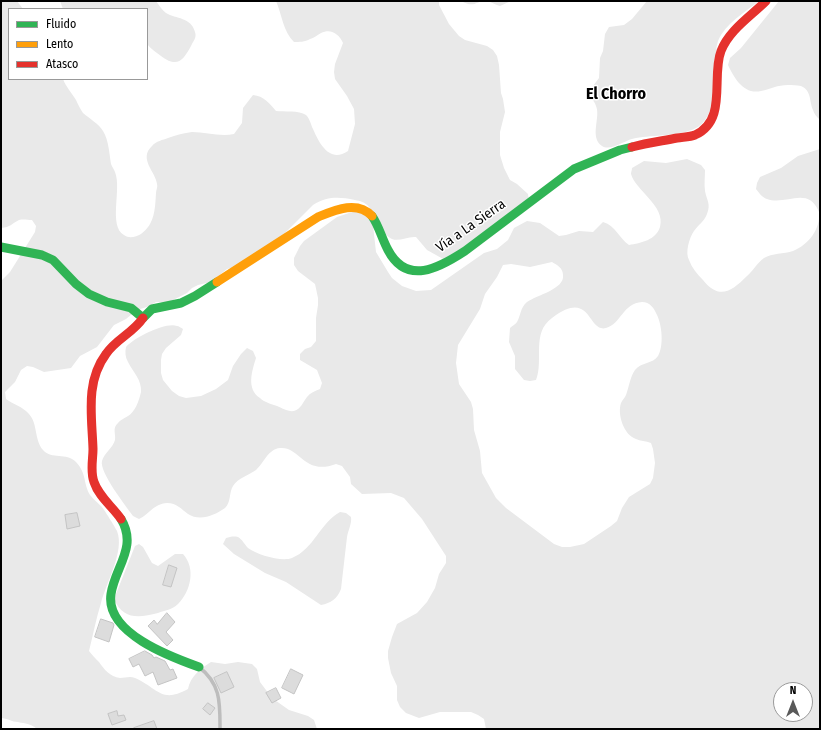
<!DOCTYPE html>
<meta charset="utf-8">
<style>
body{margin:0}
#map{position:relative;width:821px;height:730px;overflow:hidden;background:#fff;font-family:"Fira Sans Condensed",sans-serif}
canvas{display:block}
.frame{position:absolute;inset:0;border:2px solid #000;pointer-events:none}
.legend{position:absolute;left:8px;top:8px;width:140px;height:72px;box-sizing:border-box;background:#fff;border:1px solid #999;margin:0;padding:5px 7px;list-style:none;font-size:12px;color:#000}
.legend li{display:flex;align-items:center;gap:8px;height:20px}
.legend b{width:20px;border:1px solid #999}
.north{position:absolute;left:773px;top:682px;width:40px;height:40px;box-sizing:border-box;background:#fff;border:1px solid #999;border-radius:50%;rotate:0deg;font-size:11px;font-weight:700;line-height:16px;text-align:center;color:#000}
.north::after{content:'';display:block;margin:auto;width:14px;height:18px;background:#595959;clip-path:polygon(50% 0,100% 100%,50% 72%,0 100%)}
</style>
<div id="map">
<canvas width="821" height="730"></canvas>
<div class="frame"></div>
<ul class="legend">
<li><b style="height:5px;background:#30b455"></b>Fluido</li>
<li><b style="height:5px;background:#ff9f0a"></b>Lento</li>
<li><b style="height:5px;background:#e5322d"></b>Atasco</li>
</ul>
<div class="north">N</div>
</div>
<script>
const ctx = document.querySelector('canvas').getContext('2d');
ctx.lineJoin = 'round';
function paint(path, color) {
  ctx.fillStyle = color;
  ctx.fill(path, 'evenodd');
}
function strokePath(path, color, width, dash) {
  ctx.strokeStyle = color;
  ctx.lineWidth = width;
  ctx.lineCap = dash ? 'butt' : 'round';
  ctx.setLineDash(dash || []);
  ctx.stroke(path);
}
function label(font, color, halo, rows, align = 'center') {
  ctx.font = font + ' "Fira Sans Condensed",sans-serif';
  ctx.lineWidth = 3;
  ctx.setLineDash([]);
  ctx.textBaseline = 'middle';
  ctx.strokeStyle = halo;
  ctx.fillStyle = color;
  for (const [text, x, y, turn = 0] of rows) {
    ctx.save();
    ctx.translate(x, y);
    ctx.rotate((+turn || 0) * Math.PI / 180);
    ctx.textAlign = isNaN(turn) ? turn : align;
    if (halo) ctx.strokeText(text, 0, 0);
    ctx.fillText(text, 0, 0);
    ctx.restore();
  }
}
const green = new Path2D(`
 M1 1H17L23 9H9V79H63C66 87 72 93 76 100 78 104 80 109 83 113 90 119 99 124 103 131 109 141 109 153 111 164 112 167 114 169 115 172 122 189 108 226 124 235 129 239 136 237 141 234 155 224 155 209 156 193 156 190 158 187 157 184 156 172 138 159 152 146 156 141 163 140 168 138 176 135 184 133 192 132 206 132 220 137 234 134L242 123 243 108 253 95C264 96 269 103 276 111 284 112 299 110 306 115 310 119 311 125 313 129 320 145 330 163 348 151L355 124 354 109 347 96 335 79 334 72 335 64 343 43C339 34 331 28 321 33 317 35 314 38 310 39 305 42 299 42 294 42 283 31 282 15 276 1H439V5L449 24 459 36 465 40 487 46 493 50 497 56 499 65 501 93 503 99 505 112 500 132V155L504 168 510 180 517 184 528 194 529 201 445 260 427 250 416 237C408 236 399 242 392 239 382 235 376 216 369 207 365 202 360 201 355 200 339 197 328 196 313 205L281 237 241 266 227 269 211 282 198 285 192 288 187 293 169 302H156L150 306 137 310 126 319 114 325 97 347 80 356 71 368 44 372 33 367 27 366 21 370 15 382 5 392 6 399C14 405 22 406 29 414 38 424 34 439 43 450 52 460 66 452 76 462 87 474 83 483 90 495 93 499 97 502 101 506 104 509 115 527 117 531 125 551 106 583 101 603 96 619 93 635 89 651 92 655 95 658 99 662 104 669 110 677 120 678 125 678 130 676 135 678 158 688 161 704 188 689 190 677 201 668 211 662L225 664 238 662 252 664 257 669 260 682 272 698 289 710 308 716 314 720 317 729H37C30 723 26 724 18 722 12 722 7 718 1 718V281L10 272 35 232 36 226 32 220C28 220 23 219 19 220 11 224 11 227 1 228Z
 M60 1H156C159 5 162 10 166 13 176 19 191 17 195 32 197 38 193 41 191 46 183 61 177 68 161 56 156 52 151 49 147 44V9H63Z
 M461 1H511L500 6C496 5 491 2 487 1 476 0 475 9 461 1Z
 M647 1H759C744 13 726 23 718 41 713 55 719 72 717 86 715 99 709 122 696 128 681 136 653 135 636 138 626 139 611 152 602 146 589 137 601 117 596 106 595 102 592 99 589 96L590 90 599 78 600 58 603 51 605 34 609 27 624 25 632 19Z
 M779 1H820V120C817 117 814 114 813 110 809 101 812 91 801 86 797 85 792 85 788 85 777 85 771 89 761 91 744 95 734 78 728 65L730 58 741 48Z
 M820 149V729H486L484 719 478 715 471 712H440L419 718 406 713 400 707 397 700V686L391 673 388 658V651L392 637 397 624 417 613 427 602 435 588 439 574 446 563V556L422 519 404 498 391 493 362 494 351 484 350 477 342 466 336 464C304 476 300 446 280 448 268 449 264 463 256 470 249 475 238 478 233 486 229 492 231 503 225 508 215 515 200 522 188 514 181 509 177 503 167 503 153 504 150 514 139 519L133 516C126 506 99 472 102 461 104 453 113 448 115 440 116 434 112 428 118 423 120 420 125 418 128 416 135 412 139 401 141 392 142 380 133 372 128 362 125 357 125 352 126 347 134 338 165 322 177 326 179 326 181 328 183 329L181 335 166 348 162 354 161 360V373L163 380 172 391 179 396 186 398 201 396 216 389 228 380 233 366 241 354 247 348 253 351 256 358C252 371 246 389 260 398 264 402 271 404 277 406 282 408 288 412 294 411 301 409 303 402 307 397 310 393 315 391 320 389L322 383 317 370 300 360V354L305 349 311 347 316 341V318L318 305V298L315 284 298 271 294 265V258L300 246 304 241 337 217 352 212H359L366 214 373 225 376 252 388 272 392 278 402 286 416 291 431 290 484 253 497 249 508 240 514 228 527 221 540 223 559 236 566 235 579 231 593 232 603 222C616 226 619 238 629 245 641 243 656 240 660 227 666 206 635 190 631 174 631 172 632 170 632 168L644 161 666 163 687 159 701 165 705 170C705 177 704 184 705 191 707 201 711 204 707 214 704 222 698 225 694 231 689 238 685 253 689 260 692 268 697 274 703 280 719 300 731 292 747 276 753 271 757 263 764 258 772 253 784 254 793 251 808 245 821 229 819 212 808 185 786 206 767 199 763 198 759 193 756 189L757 183 760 177 781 168 798 156ZM552 262C557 265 563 268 563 275 565 289 537 295 527 302 520 308 521 315 517 322 516 324 512 326 510 328L509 342 515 356V369L524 380 530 381 536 380C544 360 531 333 552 318 592 288 587 333 606 328 621 324 623 303 642 302 650 302 654 308 657 315 662 325 664 346 658 356 653 364 641 362 635 370 630 377 629 387 626 395 625 398 622 400 621 403 617 415 624 435 636 439 640 441 646 441 651 443L653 449 655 463 653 478 650 484 629 497 622 508 617 521 611 526 584 544 570 547H562L554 544 506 508 496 498 482 473 480 451 474 430 473 409 471 402 459 384 456 363 458 345 480 309 485 294 497 277 503 265 511 264 530 267ZM781 690H805V714H781Z
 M340 512 346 513 351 517C352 524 348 530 347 537L341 589C337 599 331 603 321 605L286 582 265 573 234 554 223 544 226 538C230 537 233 536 238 537 242 539 245 545 248 548 257 555 282 562 292 558 314 549 320 523 340 512Z
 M139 544 143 547 152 563 158 566 175 554H183C196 568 191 591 178 604 172 610 165 610 158 613 139 618 123 620 114 599L135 546Z`);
const building = new Path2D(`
 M77 513 80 526 67 529 65 515Z
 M169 565 177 568 171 587 163 585Z
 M167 613 175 622 166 632 173 640 167 646 148 626 154 620 157 624Z
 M101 619 113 623 114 625 109 642 95 637Z
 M145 651 152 655 154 658 156 657 165 661 170 670 173 669 177 678 158 685 153 672 145 676 139 664 133 667 129 659Z
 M291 669 303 675 294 694 282 688Z
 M227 672 234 687 221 693 214 678Z
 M276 688 281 698 272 703 266 693Z
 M208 703 215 708 210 715 203 709Z
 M117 711 118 716 124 715 126 720 112 725 108 714Z
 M154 721 157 729H135L134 728Z`);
const lane = new Path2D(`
 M199 667C221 684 220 703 220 729`);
const fast = new Path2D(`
 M372 216C379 226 382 239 388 250 407 286 439 268 465 251L574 169 620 150 632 147
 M1 247 42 255 53 260 76 284 89 294 107 302 131 308 143 318 152 309 181 303 195 296 217 282
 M121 519C138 547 115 567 111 594 105 633 171 657 199 667`);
const slow = new Path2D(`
 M217 282 318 217C335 210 357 200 372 216`);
const jam = new Path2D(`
 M632 147C647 143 662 141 677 138 683 137 690 137 695 135 728 120 711 77 721 51 729 30 751 16 766 1
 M121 519C112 506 99 497 94 482 90 471 93 460 93 449 92 417 85 382 106 354 116 339 133 333 143 318`);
const streetNames = [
 ["Vía a La Sierra",471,226,-35]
];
const quarterNames = [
 ["El Chorro",616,95]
];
paint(green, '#e9e9e9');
paint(building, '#dcdcdc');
strokePath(building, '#c4c4c4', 1);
strokePath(lane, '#bdbdbd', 3.5);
strokePath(fast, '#30b455', 9);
strokePath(slow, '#ff9f0a', 9);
strokePath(jam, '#e5322d', 9);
label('14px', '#000', '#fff', streetNames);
label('bold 16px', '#000', '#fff', quarterNames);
</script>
